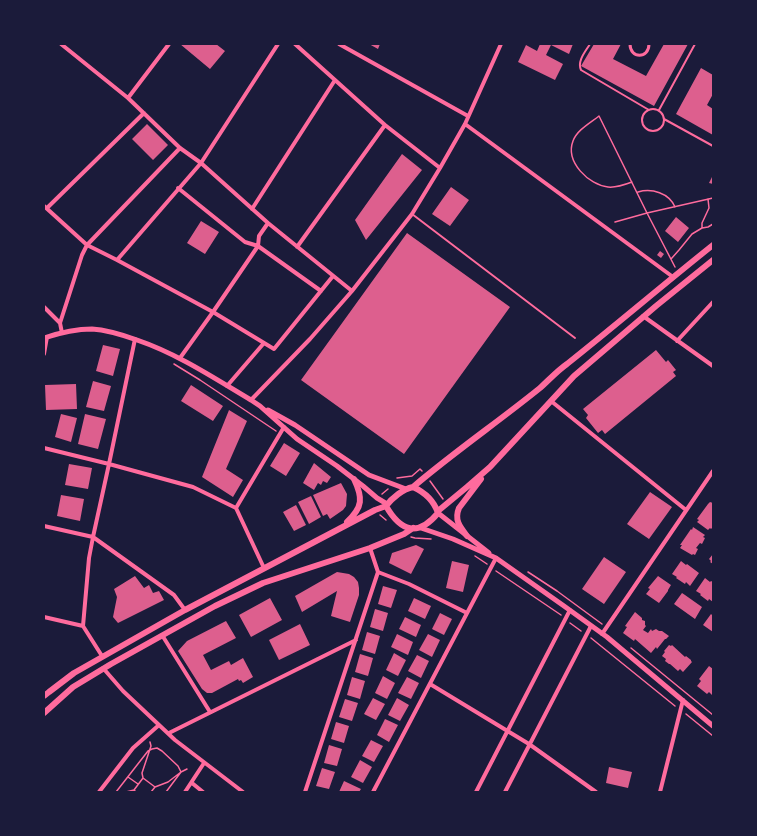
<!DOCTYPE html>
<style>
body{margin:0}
#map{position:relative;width:757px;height:836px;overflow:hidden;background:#1b1b3a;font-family:"Work Sans",sans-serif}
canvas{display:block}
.frame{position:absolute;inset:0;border:45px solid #1b1b3a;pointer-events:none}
</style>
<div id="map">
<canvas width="757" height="836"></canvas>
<div class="frame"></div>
</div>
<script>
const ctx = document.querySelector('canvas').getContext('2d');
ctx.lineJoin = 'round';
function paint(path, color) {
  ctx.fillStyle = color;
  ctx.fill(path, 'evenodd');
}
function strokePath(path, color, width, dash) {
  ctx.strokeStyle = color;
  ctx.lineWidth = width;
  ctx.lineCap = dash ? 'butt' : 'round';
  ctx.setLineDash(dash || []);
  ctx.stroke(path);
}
const building = new Path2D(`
 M180 44H216L225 51 210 69Z
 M369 44H380L378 49Z
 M540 44H573L569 54 551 45 546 55 563 64 555 80 518 62 526 45 537 51Z
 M594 44H621L613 59 646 76 664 44H688L654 106 581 66Z
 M701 68 713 75V94L707 105 713 109V135L676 114Z
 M147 124 168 145 153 160 132 139Z
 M402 154 422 170 366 240 355 220Z
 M713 175V184L709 183Z
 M451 187 469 200 450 226 432 214Z
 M676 217 689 228 678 242 665 231Z
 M201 221 219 232 205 254 187 243Z
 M407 233 510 307 404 454 301 380Z
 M660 251 664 254 661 258 657 255Z
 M103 345 120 349 113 376 96 371Z
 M656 350 666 362 668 360 676 370 673 372 676 376 605 434 602 430 598 433 586 418 588 415 583 409Z
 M93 381 111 386 104 411 86 407Z
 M76 384 77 409 46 410 45 385Z
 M191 385 223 406 213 421 181 401Z
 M229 410 247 421 226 469 243 480 233 497 202 477Z
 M61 414 77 418 71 442 55 437Z
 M85 414 106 419 98 449 78 444Z
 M284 443 300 453 286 476 270 466Z
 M314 463 331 477 327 483 323 481 321 485 318 483 314 490 303 483Z
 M69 464 92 468 88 489 65 485Z
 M341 483 347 494 346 506 343 510 330 519 327 514 323 516 313 495Z
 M650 492 672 507 649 539 627 524Z
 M61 495 84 499 80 521 57 516Z
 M311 496 321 517 309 524 298 502Z
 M710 502 713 503V527L711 529 710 528 708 530 697 522 699 520 697 519 708 504Z
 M296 505 306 525 294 531 283 512Z
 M693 527 705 535 703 537 705 538 702 544 700 543 696 548 698 549 695 555 693 554 692 555 680 548 682 545H680L691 529 692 530Z
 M416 545 424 549 411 574 389 563 392 553Z
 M713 554V564L710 562 711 561 709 559Z
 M604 557 626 572 604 604 582 589Z
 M452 561 469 565 463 592 446 588Z
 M681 561 686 565 687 564 699 573 690 586 686 582 685 584 676 578 677 577 672 574Z
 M337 572 349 574 354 577 358 582 359 588V595L350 622 331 616 337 591 302 612 295 596Z
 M135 576 144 588 149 585 153 593 159 591 164 600 118 623 113 617 117 597 114 589Z
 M658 576 671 585 668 590V591L659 603 646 594 650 589 648 588Z
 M705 578 710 582 711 581 713 582V602L709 599 708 601 700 595 701 594 696 591Z
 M383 586 397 590 391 608 378 604Z
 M682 593 685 595 702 607 695 619 674 604Z
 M270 598 282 620 251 637 239 615Z
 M414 598 431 606 425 619 408 611Z
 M375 609 388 613 383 631 370 627Z
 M635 612 642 618V620L645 621V625L646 626 643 630 648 633 651 629 652 631 656 629 659 631H662L669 636 666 639H665L657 649 656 647 651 653 635 639 634 641 623 633 627 627 625 626Z
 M440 613 452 619 444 635 432 629Z
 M711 614 713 616V632L703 625Z
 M405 617 421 625 416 637 399 629Z
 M226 621 236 638 203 655 211 670 229 661 231 665 243 658 253 677 243 683 241 680 239 681 238 679 212 693H207L202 689 178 651 187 641Z
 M300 624 310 645 279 660 269 640Z
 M367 632 380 636 375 654 362 650Z
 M397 634 413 642 408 655 391 647Z
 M428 634 440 640 432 657 419 650Z
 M669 645 671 646 672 645 685 657 686 656 691 660V661L692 662 683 672 680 669 678 671 670 664H669L665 661 666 659 662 656 665 652 664 651Z
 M394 653 406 660 398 676 386 670Z
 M360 654 373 658 368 676 355 672Z
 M417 655 429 661 421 678 408 671Z
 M709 666 713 669V696L709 692 707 694 697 686 701 681 699 679Z
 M383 676 395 683 387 699 375 693Z
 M352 677 365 681 360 699 347 695Z
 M407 677 419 683 411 699 398 693Z
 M373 698 385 704 376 720 364 714Z
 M397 698 409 705 400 721 388 715Z
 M345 699 358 703 352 721 339 717Z
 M385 719 398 725 389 742 377 735Z
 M336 722 349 726 344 743 331 739Z
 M371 740 383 746 374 762 362 756Z
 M329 745 342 749 337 766 324 763Z
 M360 760 372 767 363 783 351 777Z
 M609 767 632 772 628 788 606 783Z
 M322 768 335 772 329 789 316 786Z
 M344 781 361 789 359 792H339Z`);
const path = new Path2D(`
 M638 192C652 188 669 193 675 207
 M615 222 647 213 599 116C590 123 577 130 573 141 565 162 589 185 608 187 616 188 624 185 632 182
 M702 228V223L709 208 708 199
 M671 259 679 250 692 234 702 228 708 227 713 224
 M675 267 647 213 713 198
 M174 364 200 380 276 431
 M397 478 412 476 420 469 422 471
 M430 481 443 499
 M382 494 388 489
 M380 515 386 520
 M411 537 415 538 431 539
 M475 556 487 564
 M496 571 561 615
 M528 572 557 591 602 624
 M570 623 581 631
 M591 638 675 706
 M631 648 713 715
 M686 714 713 736
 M128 777 138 784
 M143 778 142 773 151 746 150 742
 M155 787 168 782 181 772 187 769
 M116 792 148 751 152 749 157 748 162 751 178 766 181 772 166 792
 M126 792 134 790
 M136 792 134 790 143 778 155 787 151 792`);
const service = new Path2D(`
 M590 44C585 52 577 61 581 70L649 110
 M642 120a11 11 0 1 1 22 0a11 11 0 1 1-22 0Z
 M659 110 695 44
 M664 119 713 146
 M412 214 575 338`);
const pedestrian = new Path2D(`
 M630 44C630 59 649 59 649 44`);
const minor = new Path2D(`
 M61 44 128 98 180 148 201 163 268 223 352 291
 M295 44 385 125 440 168
 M339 44 468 116
 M128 98 169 44
 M465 124 673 277
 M178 188 245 242 258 246 321 291
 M44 206 87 245 117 260 213 312 274 349 333 276
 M47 208 144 113
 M252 209 335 80
 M297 247 385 125
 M117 260 201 163 278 44
 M44 307 60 323
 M643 316 713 366
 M62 333 60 323 82 255 87 245 180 148
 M677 341 713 302
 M44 354 47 337
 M180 358 213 312 258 246 259 236 268 223
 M227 386 264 343
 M251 400 310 339 352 291 412 214 440 168 465 124 501 44
 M551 401 686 510
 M44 448 109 464 193 487 236 508 264 568
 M236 508 284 427
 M44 526 93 537 174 595 185 610
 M378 572 409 584 467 613
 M44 617 83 626 102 656
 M83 626 89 558 93 537 109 464 135 339
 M602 634 713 471
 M162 635 210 712
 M103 668 123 691 175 740 243 792
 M430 684 529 744 596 792
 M169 733 356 640
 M192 783 203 792
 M99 792 133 748 159 725
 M185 792 204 763
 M305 792 378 572 370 548
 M373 792 496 558
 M476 792 570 610
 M505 792 591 626
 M660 792 683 700`);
const tertiary = new Path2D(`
 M44 338C59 333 76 329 92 329 108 330 123 335 137 340 178 354 214 378 251 400L260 406 297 439 337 466 363 486 377 498 387 504
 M268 410 295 425 369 475 406 489
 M438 513 489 553
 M421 528 453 539 496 558 564 606 607 637 713 726`);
const primary = new Path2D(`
 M413 487C454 452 498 422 540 388 549 380 557 371 567 364 616 325 664 284 713 245
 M413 487C424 492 434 501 438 513 418 537 401 532 386 506 392 498 403 489 413 487Z
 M438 511 467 487 490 467 574 376 656 306 713 260
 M347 522C363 507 363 498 354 479
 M467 536C460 527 454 520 459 508L481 479
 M44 696 49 692 74 673 185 610 375 510 386 506
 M44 713 73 687 111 664 215 606 263 583 370 548 404 534 413 528`);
paint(building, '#dd5f8e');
strokePath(path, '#ff6b9d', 1.5);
strokePath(service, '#ff6b9d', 2);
strokePath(pedestrian, '#ff6b9d', 3);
strokePath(minor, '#ff6b9d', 4);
strokePath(tertiary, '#ff6b9d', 5);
strokePath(primary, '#ff6b9d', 6);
</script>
